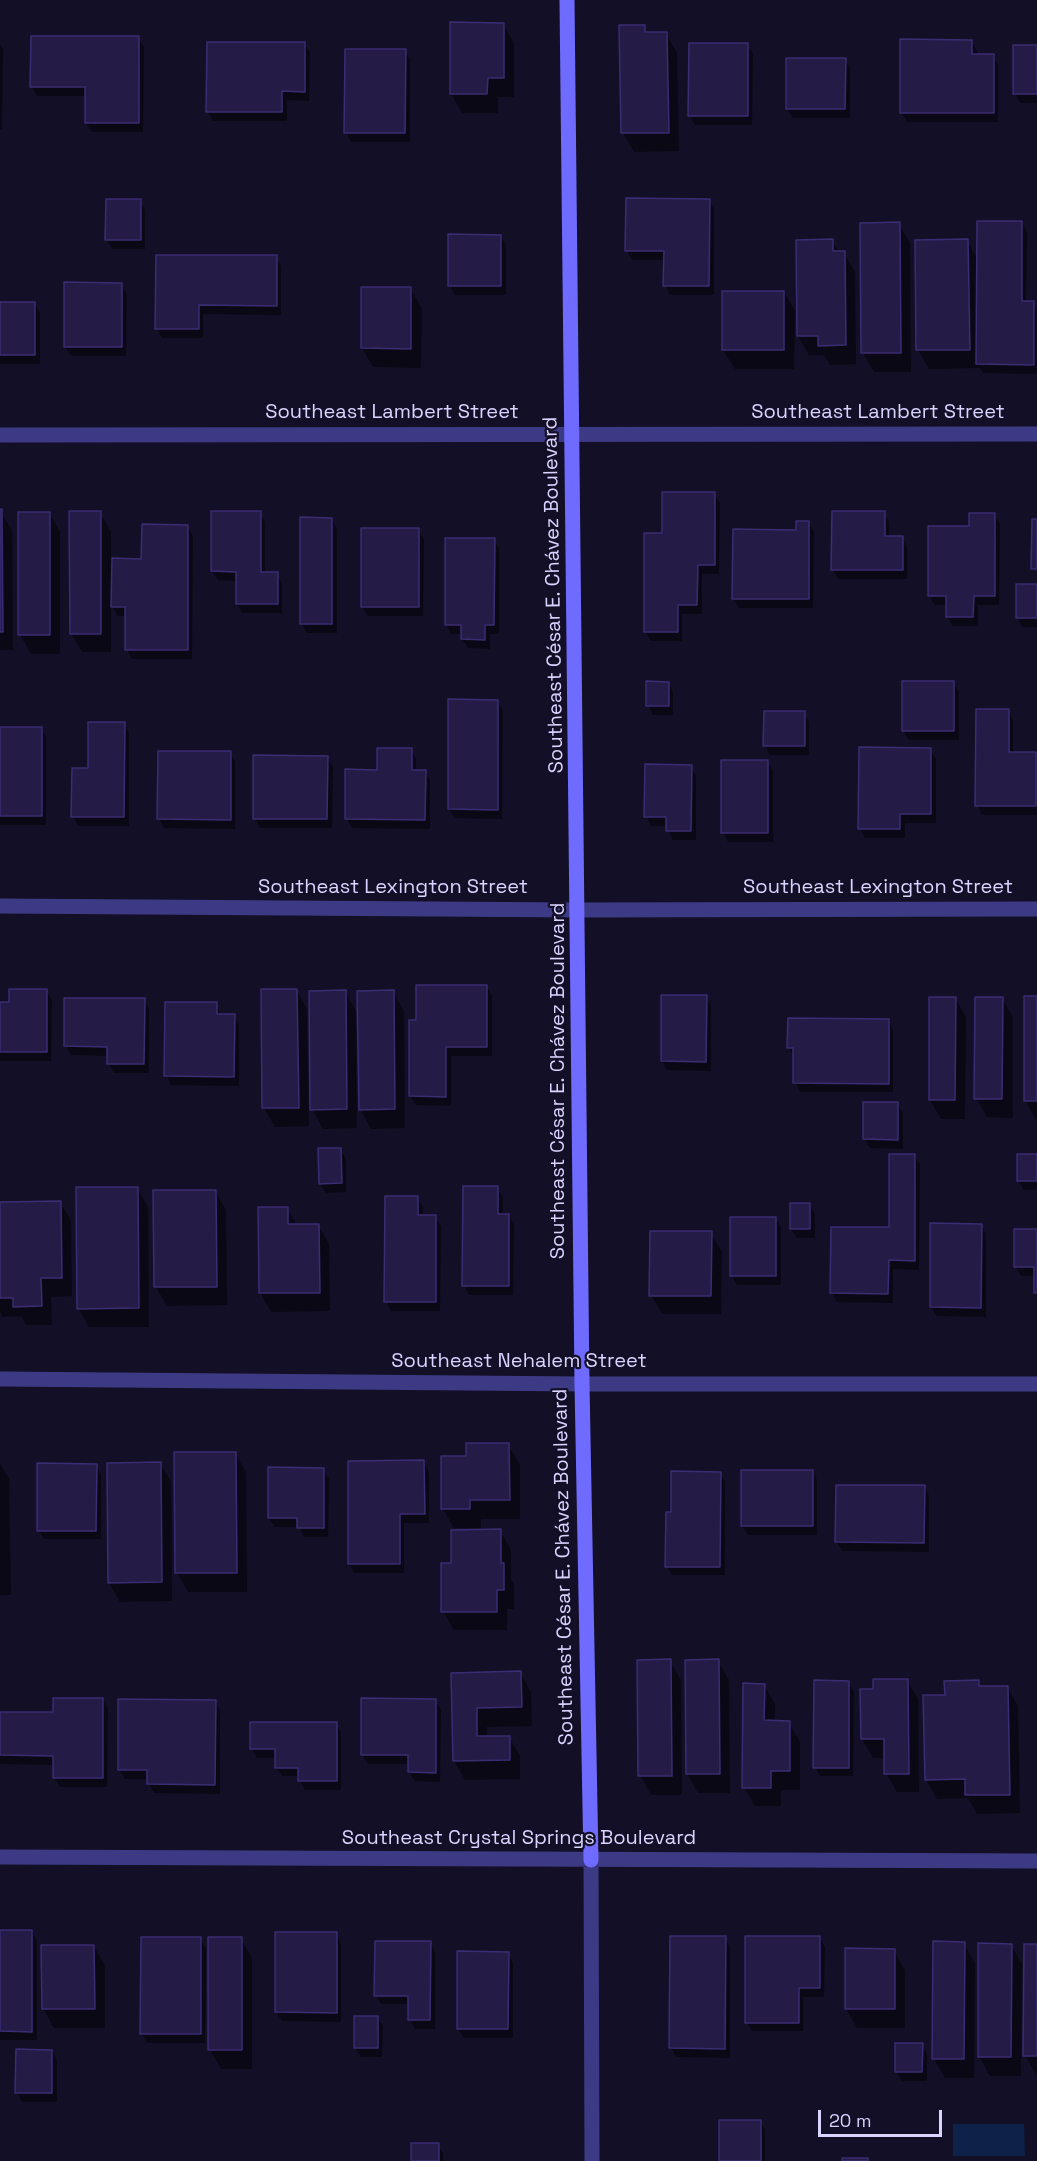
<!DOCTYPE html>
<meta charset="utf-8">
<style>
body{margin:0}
#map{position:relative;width:1037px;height:2161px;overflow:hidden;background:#130f26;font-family:"Space Grotesk",sans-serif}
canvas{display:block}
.scale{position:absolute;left:818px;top:2110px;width:124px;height:27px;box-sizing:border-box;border:3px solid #d9d4ff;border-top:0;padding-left:8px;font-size:18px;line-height:21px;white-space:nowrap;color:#d9d4ff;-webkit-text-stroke:4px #130f26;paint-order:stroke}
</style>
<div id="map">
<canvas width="1037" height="2161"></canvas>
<div class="scale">20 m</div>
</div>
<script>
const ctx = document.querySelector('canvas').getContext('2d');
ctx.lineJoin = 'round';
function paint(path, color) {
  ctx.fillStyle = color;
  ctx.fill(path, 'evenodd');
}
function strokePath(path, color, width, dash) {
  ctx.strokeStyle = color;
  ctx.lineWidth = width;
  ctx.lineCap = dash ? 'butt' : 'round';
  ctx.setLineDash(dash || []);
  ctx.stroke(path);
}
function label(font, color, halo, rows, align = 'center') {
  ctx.font = font + ' "Space Grotesk",sans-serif';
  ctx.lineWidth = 4.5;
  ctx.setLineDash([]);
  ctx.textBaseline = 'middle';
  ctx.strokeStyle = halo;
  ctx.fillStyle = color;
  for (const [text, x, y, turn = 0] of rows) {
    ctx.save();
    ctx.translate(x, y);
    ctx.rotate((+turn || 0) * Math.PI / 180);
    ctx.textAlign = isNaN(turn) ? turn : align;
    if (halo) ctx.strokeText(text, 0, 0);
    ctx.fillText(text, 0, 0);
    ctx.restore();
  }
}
const water = new Path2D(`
 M953 2124H1024L1025 2156H953Z`);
const shadow = new Path2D(`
 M503 24 514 43V97H498V113H462L451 93Z
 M644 26 648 34H666L677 53 679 151 634 152 623 133Z
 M138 38 144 47 143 132H92L86 123V96H37L32 87Z
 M971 41 977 51V56H993L998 65V122H907L902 113Z
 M304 43 310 53 309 101 287 100V121H213L208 112Z
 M0 44 3 49 2 129H0Z
 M747 45 753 54 752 125H695L690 116Z
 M1037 46V103H1020L1015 93Z
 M405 50 410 60V142H351L346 132Z
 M845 59 850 69V118H793L787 109Z
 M709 200 714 209V295H670L665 285V260H632L627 251Z
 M140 201 145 210V249H112L107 240Z
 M1022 222 1027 232 1026 303H1033L1037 310V374L983 373 980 368 929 369 918 350 967 241 978 260Z
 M899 224 910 243 911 372H874L863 353Z
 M500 236 506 245V295H455L449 285Z
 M832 241 839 253H844L855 272 856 364 830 365 824 355H809L798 336 797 242Z
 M276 257 281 266V315L203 314V338H162L157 328Z
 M121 285 127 294 126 356H71L65 346Z
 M410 289 422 308 421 368 373 367 362 348Z
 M784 292 795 311 794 369H735L723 350Z
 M0 304H35L40 313V364H0Z
 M714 494 720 503 719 574H702V614H682V641H651L645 631 664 534Z
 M0 511 12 530 13 650H0Z
 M49 513 60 532V654H31L20 635Z
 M100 513 111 532V560H143L187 526 193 536 192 659H132L127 649V616H118L111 604V652H82L71 633Z
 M260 513 265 522V574H277L282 583V613H243L237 604V581L218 580 212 571Z
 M884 513 889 522V538H902L907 547V579H838L833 570Z
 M994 515 1000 524 999 605H978V626H953L948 617V605H935L929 596 970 527Z
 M332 520 337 529V633H307L302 624Z
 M808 522 814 532 813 608H739L734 599Z
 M418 530 424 539 423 616H368L362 606Z
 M494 540 499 549V634H490V649L468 648 462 639V634H451L446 624Z
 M1037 585V627H1022L1017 617Z
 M953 682 959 692V740H909L903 730Z
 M668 683 673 692V715H653L648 705Z
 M497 701 503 710 502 819 455 818 449 809Z
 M1008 711 1013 720V754H1035L1037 757V815H982L977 805Z
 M804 713 809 722V755H770L765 746Z
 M124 723 129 733V826H78L73 816 90 769Z
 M0 728H41L46 737V825H0Z
 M411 750 416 759V771H425L430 780V829L352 828 347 819V770L379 771Z
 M930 750 936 759V823H905V838H865L860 829Z
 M159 752H230L235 762V829L164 828 159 819Z
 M255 757H327L333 767 332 828H260L255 819Z
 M767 761 773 771V842H728L723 832Z
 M691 766 696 776V840H673L668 830V826H651L646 816Z
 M487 987 492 996V1056H451V1106L416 1105 410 1096 417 1021Z
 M296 990 307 1009 309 1126 275 1127 264 1108 262 991Z
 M46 991 52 1000 51 1061H0V1003H10Z
 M345 991 356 1011 357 1128 323 1129 312 1109Z
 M393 991 404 1011 405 1128 371 1129 360 1109Z
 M706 996 711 1006V1071L667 1070 662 1061Z
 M1037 997V1120H1036L1025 1100Z
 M955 998 966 1017 965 1119H941L930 1100Z
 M1002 998 1013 1017V1118L987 1117 976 1098Z
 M144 1000 149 1009V1073H114L109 1064V1056L71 1055 66 1046Z
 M216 1004 221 1016H234L239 1025V1086L171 1085 166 1075Z
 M888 1021 893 1030V1092H800L795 1082V1058L789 1048Z
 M897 1104 903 1113V1149L870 1148 865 1139Z
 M340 1149 346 1159V1192L326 1193 320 1184Z
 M914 1156 920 1165 919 1270 893 1269V1303L837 1302 832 1293V1228H890Z
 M1037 1156V1190H1024L1019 1181Z
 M137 1188 148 1207 149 1327H89L78 1308Z
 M497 1188 503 1197V1216H509L514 1225 513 1295H469L464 1285Z
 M215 1191 226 1210 227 1305 167 1306 156 1287Z
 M417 1198 423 1207V1217H435L441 1226 440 1311H391L386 1301Z
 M60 1202 71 1221 72 1296 51 1297 52 1325H26L21 1316 3 1317 0 1312V1203Z
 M809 1204 815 1214V1238H797L791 1229Z
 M259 1208H287L297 1226 318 1225 329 1244 330 1311 271 1312 260 1293Z
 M775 1218 781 1227V1285H737L732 1276Z
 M981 1225 986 1234V1317L937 1316 931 1307Z
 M1037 1231V1296L1035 1292V1276H1021L1016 1267Z
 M711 1233 722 1252 721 1314H662L651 1295Z
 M508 1445 520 1464V1519H481V1528H454L443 1509 467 1458Z
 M235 1453 246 1472 247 1592H188L177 1573 176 1454Z
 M423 1461 429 1471V1523H404V1573H355L349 1564V1462Z
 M160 1463 171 1482 172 1601 120 1602 109 1583Z
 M0 1464 9 1479 11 1595H0Z
 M96 1465 101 1475V1539H44L38 1530Z
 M323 1470 329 1479 328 1537H304L299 1527H275L269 1518Z
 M812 1471 817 1480V1535H748L742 1526Z
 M720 1473 725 1482V1575H672L667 1566 672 1513Z
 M924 1486 929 1496V1552L842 1551 837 1542Z
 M500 1531 511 1550V1579L514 1584V1609H507V1630H454L443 1611 453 1565Z
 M670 1661 681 1680 682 1795H651L640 1775Z
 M718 1661 729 1680 730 1793H698L687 1774 686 1662Z
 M520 1673 531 1692 532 1726 487 1727V1738L509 1737 520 1756V1779L465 1780 454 1761 452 1674Z
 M907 1680 918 1699 919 1792H897L886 1773V1758H873L862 1739 875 1690Z
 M848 1682 854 1692 853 1776H820L815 1767Z
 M978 1682 982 1688 1007 1687 1018 1706 1020 1813 977 1814 968 1798 937 1799 926 1780 946 1697Z
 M764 1685 775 1704V1722L789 1723 800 1742V1790H781V1806H755L744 1787Z
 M102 1699 108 1708 107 1787H60L54 1778 55 1765 0 1764V1714H55Z
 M435 1700 441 1710 440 1782 415 1781 409 1772V1764H368L362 1755Z
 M215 1701 220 1710V1794L154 1793 149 1784V1779H125L119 1769Z
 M336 1724 341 1733V1790H305L300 1781V1776H282L276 1767V1758H257L251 1748Z
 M0 1931H32L37 1941V2040H0Z
 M336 1933 341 1943V2022L282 2021 276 2012Z
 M725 1937 730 1947V2058L676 2057 671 2048Z
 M819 1937 825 1947 824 1997H803V2031H752L747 2022Z
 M200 1939 206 1948 205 2043H147L142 2034Z
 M241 1939 252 1958V2069H221L210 2050Z
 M430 1943 435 1952V2029H415L410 2019V2004H381L376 1995Z
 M964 1944 975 1963 974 2078H945L934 2059Z
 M1011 1945 1022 1964 1021 2076H990L979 2057Z
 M1037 1945V2074H1036L1025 2055Z
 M94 1946 105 1966V2028H54L43 2009Z
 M894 1951 905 1970V2028H857L846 2009Z
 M459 1953H508L513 1963V2038H464L458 2029Z
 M377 2017 383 2026 382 2057H361L355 2048Z
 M922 2045 927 2054V2081H902L896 2071Z
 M52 2051 57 2060V2102H22L17 2092Z
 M760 2121 765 2130V2161H720Z
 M438 2145 443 2154V2161H412Z`);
const building = new Path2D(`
 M450 22 504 23V78H488L487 94H450Z
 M619 25H645V32H667L669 133H621Z
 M31 36H139V123H85V87H30Z
 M900 39 972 40V54H994V113H900Z
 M207 42H305V92L282 91V112H206Z
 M689 43H748V116H688Z
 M1013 45H1037V94H1013Z
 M345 49H406L405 133H344Z
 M786 58H846L845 109H786Z
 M626 198 710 199 709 286H663L664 251H625Z
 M106 199H141V240H105Z
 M977 221H1022V301H1034V365L976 364Z
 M900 222 901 353H861L860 223Z
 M448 234 501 235V286H448Z
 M833 239V251H845L846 345 818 346V336H797L796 240Z
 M968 239 970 350H916L915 240Z
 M156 255H277V306L199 305V329H155Z
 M64 282 122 283V347H64Z
 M361 287H411V349L361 348Z
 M722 291H784V350H722Z
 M0 302H35V355H0Z
 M662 492H715V565H698L697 605H678V632H644V533H662Z
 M0 509H2L3 632H0Z
 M69 511H101V634H70Z
 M211 511H261V572H278V604H236V572L211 571Z
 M832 511H885V536H903V570H831Z
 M18 512H50V635H18Z
 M969 513H995V596H974L973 617H946V596H928V526H969Z
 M300 517 332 518V624H300Z
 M1032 519H1037V569H1031Z
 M796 521H809V599H732L733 529 796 530Z
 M142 524 188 525V650H125V607H111L112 558 141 559Z
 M361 528H419V607H361Z
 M445 538H495L494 625H485V640L461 639V625H445Z
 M1016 584H1037V618H1016Z
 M646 681 669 682V706H646Z
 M902 681H954V731H902Z
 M448 699 498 700V810L448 809Z
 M976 709H1009V752H1036V806H975Z
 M764 711H805V746H763Z
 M88 722H125L124 817H71L72 768H88Z
 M0 727H42V816H0Z
 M859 747 931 748V814H900V829H858Z
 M377 748H412V770H426L425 820 345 819V769L377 770Z
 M158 751H231V820L157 819Z
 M253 755 328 756 327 819H253Z
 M721 760H768V833H721Z
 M645 764 692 765 691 831H666V817H644Z
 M416 985H487V1047H446V1097L409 1096V1020H416Z
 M9 989H47V1052H0V1002H9Z
 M261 989H297L299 1108H262Z
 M346 990 347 1109 310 1110 309 991Z
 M394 990 395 1109 359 1110 357 991Z
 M661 995H707L706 1062 661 1061Z
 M1024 996H1037V1101H1024Z
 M929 997H956L955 1100H929Z
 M975 997H1003L1002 1099H974Z
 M64 998H145L144 1064H107V1047L64 1046Z
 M165 1002H217V1014H235L234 1077 164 1076Z
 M788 1018 889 1019V1084L793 1083V1048H787Z
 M863 1102H898V1140L863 1139Z
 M318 1148H341L342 1183 319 1184Z
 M889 1154H915V1261L889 1260 888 1294 830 1293 831 1227H889Z
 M1017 1154H1037V1181H1017Z
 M463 1186H498V1214H509V1286H462Z
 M76 1187H138L139 1308 77 1309Z
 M153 1190H216L217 1287H154Z
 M385 1196H418V1215H436V1302H384Z
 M61 1201 62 1278H41L42 1306 13 1307V1298H0V1202Z
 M790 1203H810V1229H790Z
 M258 1207H288V1224H319L320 1293H259Z
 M730 1217H776V1276H730Z
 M930 1223 982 1224 981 1308 930 1307Z
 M1014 1229H1037V1293H1034V1267H1014Z
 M650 1231H712L711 1296H649Z
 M466 1443H509L510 1500H470V1509H441V1456H466Z
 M174 1452H236L237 1573H175Z
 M424 1460 425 1514H400V1564H348V1461Z
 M161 1462 162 1582 108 1583 107 1463Z
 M37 1463 97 1464 96 1531H37Z
 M268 1467 324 1468V1528H297V1518H268Z
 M741 1470H813V1526H741Z
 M671 1471 721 1472 720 1567H665L666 1512H671Z
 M836 1485H925L924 1543 835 1542Z
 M501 1529V1563H504V1590H497V1612H441V1563H451V1530Z
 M671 1659 672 1776H638L637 1660Z
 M719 1659 720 1774H686L685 1660Z
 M521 1671 522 1707 477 1708V1736H510V1760L453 1761 451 1673Z
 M873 1679H908L909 1774H884V1739H861L860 1689H873Z
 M814 1680 849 1681V1768H813Z
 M979 1680V1686H1008L1010 1795H965V1779L925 1780 923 1695H945L944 1681Z
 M743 1683 765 1684 764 1720 790 1721V1771H771V1788H742Z
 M53 1698H103V1778H53V1756L0 1755V1712H53Z
 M361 1698 436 1699V1773L408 1772V1755H361Z
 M118 1699 216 1700 215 1785 147 1784V1770H118Z
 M250 1722H337V1781H298V1768H275V1749H250Z
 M0 1930H32V2032L0 2031Z
 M275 1932H337V2013L275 2012Z
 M670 1936H726L725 2049 669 2048Z
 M745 1936H820V1988H799V2023H745Z
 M141 1937H201V2034H140Z
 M208 1937H242V2050H208Z
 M375 1941H431L430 2020H408V1996H374Z
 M933 1941 965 1942 964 2059H932Z
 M978 1943 1012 1944 1011 2057H978Z
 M1024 1944H1037V2056H1023Z
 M41 1945H94L95 2009H42Z
 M845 1948 895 1949V2009H845Z
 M457 1951 509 1952 508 2029H457Z
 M354 2016H378V2048H354Z
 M895 2043H923L922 2072H895Z
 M16 2049 52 2050V2093H15Z
 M719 2120H761V2161H719Z
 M411 2143H439V2161H411Z
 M842 2158H868V2161H842Z`);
const street = new Path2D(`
 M0 435 1037 434
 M0 906 578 910 1037 909
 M0 1379 582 1384H1037
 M0 1857 1037 1861
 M591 1860 592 2161`);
const secondary = new Path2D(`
 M567 0 582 1384 591 1860`);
const streetNames = [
 ["Southeast Lambert Street",392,413],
 ["Southeast Lambert Street",878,413],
 ["Southeast César E. Chávez Boulevard",554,595,-91],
 ["Southeast Lexington Street",393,888],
 ["Southeast Lexington Street",878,888],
 ["Southeast César E. Chávez Boulevard",559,1081,-90],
 ["Southeast Nehalem Street",519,1362],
 ["Southeast César E. Chávez Boulevard",564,1567,-91],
 ["Southeast Crystal Springs Boulevard",519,1839]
];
paint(water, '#0c2248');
paint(shadow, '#0007');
paint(building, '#241b47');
strokePath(building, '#3b2d73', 1.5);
strokePath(street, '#3d3a85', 15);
strokePath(secondary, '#6f6bff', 15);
label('20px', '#d9d4ff', '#130f26', streetNames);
</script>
